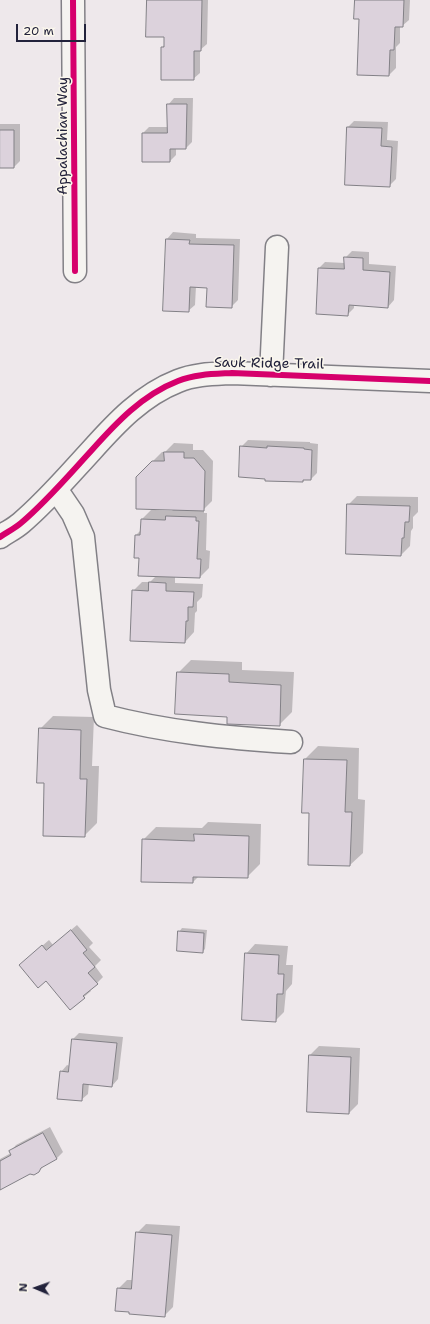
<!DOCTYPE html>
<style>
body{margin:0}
#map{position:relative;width:430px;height:1324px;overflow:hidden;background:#eee8eb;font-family:"Shantell Sans",sans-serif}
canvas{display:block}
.north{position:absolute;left:16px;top:1268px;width:40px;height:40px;-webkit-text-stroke:3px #fbf7ec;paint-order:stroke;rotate:272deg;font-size:11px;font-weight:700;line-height:16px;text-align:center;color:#22223b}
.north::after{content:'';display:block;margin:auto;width:14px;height:18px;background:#22223b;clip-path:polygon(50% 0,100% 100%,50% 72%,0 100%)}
.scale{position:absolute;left:16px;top:24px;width:70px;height:18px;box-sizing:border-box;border:2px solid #22223b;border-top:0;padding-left:5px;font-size:12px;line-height:14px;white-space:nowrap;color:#22223b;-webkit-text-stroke:3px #fbf7ec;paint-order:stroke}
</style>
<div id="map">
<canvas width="430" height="1324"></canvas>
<div class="north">N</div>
<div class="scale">20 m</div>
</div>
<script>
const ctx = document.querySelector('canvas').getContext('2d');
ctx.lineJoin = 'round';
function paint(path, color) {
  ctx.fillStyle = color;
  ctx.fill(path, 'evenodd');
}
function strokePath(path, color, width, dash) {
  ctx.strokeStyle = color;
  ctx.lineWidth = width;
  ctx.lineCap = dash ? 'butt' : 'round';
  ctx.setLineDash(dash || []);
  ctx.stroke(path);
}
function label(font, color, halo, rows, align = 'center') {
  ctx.font = font + ' "Shantell Sans",sans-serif';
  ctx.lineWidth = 3;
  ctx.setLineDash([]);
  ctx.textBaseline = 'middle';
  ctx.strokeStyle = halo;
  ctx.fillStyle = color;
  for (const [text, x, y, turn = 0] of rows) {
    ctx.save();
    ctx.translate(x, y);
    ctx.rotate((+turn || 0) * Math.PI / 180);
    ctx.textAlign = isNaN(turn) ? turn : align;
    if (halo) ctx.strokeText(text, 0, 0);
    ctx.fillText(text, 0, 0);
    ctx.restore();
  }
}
const shadow = new Path2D(`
 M148 0H208L207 44 200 50V73L193 79 162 48 165 44V36Z
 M356 0H410L409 20 402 26H400V43L396 47V68L389 75 358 74 360 18Z
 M174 98H193L192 142 186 148H176V155L170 161H143V133L149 127H168V105Z
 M354 121 388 122 387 140 398 141 396 179 389 186 348 127Z
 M0 124H20V161L14 167H0Z
 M173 232 196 234V238L240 239 238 300 231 307 208 287 196 286 195 305 188 311 164 310 167 239Z
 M352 251 369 252V264L396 266 394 300 388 307 354 305V308L347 315 319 268 325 262 345 263V258Z
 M248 440 310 442V443L318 444 317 473 311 479H305L303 481 241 447Z
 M174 443 193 444V450H203L213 461 212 501 204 509V513H207L206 550 210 551 209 568 200 577 175 576V583L203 584 202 597 197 602V611L195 613 194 632 185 642 133 591 142 582H150L157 575 140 557 136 535 141 530 142 519 153 508 137 477 162 452H165ZM155 509H174L172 511 155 510Z
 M357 496 418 497V512L413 517V528L411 531 410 546 401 555 348 505Z
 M191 660 242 662V670L294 672 292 712 279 725 228 716 178 673Z
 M53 716 94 717 92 766H99L97 823 84 836 45 782 40 729Z
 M318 746 359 748 358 799 365 800 363 853 350 865 310 812 305 759Z
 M208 822 261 824 260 864 247 877 199 876 193 882 143 840 156 827 202 828Z
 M77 925 93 943 89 947 101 960 95 966 103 977 90 990 91 991 84 997 20 965 49 940 53 945Z
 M182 928 207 930 205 949 202 952 179 932Z
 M255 944 288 946 286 965H293L292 984 286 991 284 1012 275 1021 246 954Z
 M79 1033 123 1037 118 1079 112 1086 89 1083 88 1094 81 1100 61 1072 67 1065 70 1066 73 1039Z
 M319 1046 360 1048 358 1104 349 1113 310 1055Z
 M50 1127 63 1152 57 1158 45 1164 38 1172 30 1173 0 1189V1159L11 1153 10 1152 16 1145Z
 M146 1224 180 1226 173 1307 164 1316 118 1289 127 1280H133L137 1233Z`);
const building = new Path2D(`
 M147 0H202L201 51H194V80H161V47H164V37H146Z
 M355 0H404L403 27H395L394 50H390L389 76 357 75 359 19H354Z
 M167 104H187L186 149H170V162H142V133H167Z
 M347 127 382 128 381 146 392 147 390 187 345 185Z
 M0 130H14V168H0Z
 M166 239 190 240 189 244 234 245 232 308 206 307 207 288 190 287 189 312 163 311Z
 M344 257 363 258V270L390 272 388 308 349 305 348 316 316 314 318 268 344 269Z
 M240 446 267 448V446L304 448V449L312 450 311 480H303V482L265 481V479L239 477Z
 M164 452H184V458H194L205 471 204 511 136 509V477L152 461H164Z
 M347 504 410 506 409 522H405L404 538H402L401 556 346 554Z
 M166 516 196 517V521H199L197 559H201L200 578 138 576 139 558H134L135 535H140L141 519 165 520Z
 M149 582 166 583V591L194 592 193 607H188V621H186L185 643 130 641 132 590 148 591Z
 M177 672 229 674V682L281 685 280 726 227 724V717L175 714Z
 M39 728 81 730 80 779H87L85 837 43 836 44 783H37Z
 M304 759 347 760 345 812H352L350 866 308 865 309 813H302Z
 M194 834 249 836 248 878 193 877V883L141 882 142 839 194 841Z
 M71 930 87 950 83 953 95 967 88 973 98 984 83 996 85 998 70 1010 46 981 38 988 19 965 42 945 46 950Z
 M178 931 204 933 203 953 177 951Z
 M245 953 279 955 278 974H284L283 994H277L276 1022 242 1020Z
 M72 1039 117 1043 112 1087 83 1084 82 1101 57 1099 60 1071 68 1072Z
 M309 1055 351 1057 349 1114 307 1112Z
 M43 1133 57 1159 41 1168 39 1172 34 1175 30 1174 0 1190V1161L11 1155 9 1151Z
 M136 1232 172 1235 165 1317 129 1314V1312L115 1311 117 1288 131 1289Z`);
const minor = new Path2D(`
 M73 0 75 271
 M271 375 277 247
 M56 489 73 514 83 537 99 690 105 716C166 732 228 738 291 742
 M0 537C7 532 14 529 21 523 46 502 68 476 91 451 116 423 142 395 178 381 195 374 214 374 232 373L430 381`);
const cycleway = new Path2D(`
 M73 0 75 271
 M0 537C7 532 14 529 21 523 46 502 68 476 91 451 116 423 142 395 178 381 195 374 214 374 232 373L430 381`);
const streetNames = [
 ["Appalachian Way",63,136,-90],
 ["Sauk Ridge Trail",269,364,1]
];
paint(shadow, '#0003');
paint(building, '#dcd2dc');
strokePath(building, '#828086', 1);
strokePath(minor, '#828086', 25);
strokePath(minor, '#f5f3f0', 22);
strokePath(cycleway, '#d6006c', 6);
label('14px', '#22223b', '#fbf7ec', streetNames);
</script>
